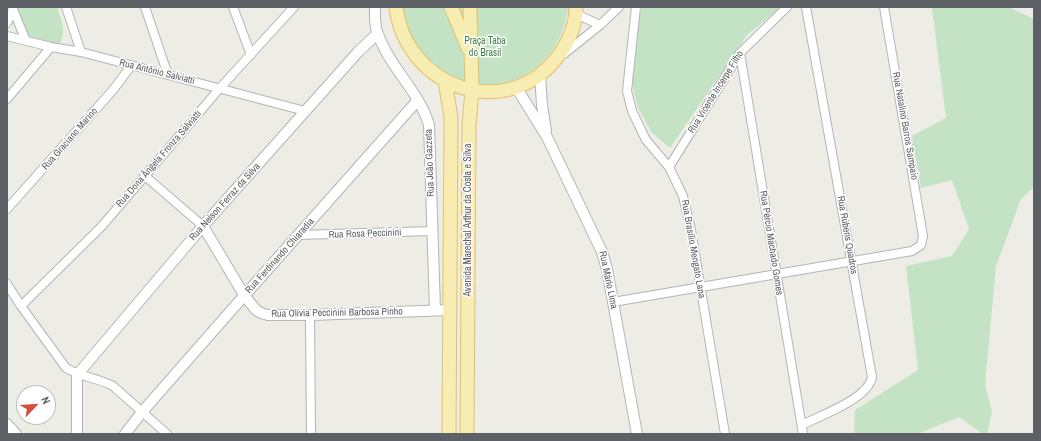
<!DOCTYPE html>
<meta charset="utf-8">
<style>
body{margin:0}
#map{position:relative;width:1041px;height:441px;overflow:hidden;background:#edece5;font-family:"Archivo Narrow",sans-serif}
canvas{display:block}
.frame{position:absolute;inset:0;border:8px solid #5d6064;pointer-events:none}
.north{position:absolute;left:16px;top:385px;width:40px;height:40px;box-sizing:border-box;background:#fff;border:1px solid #bebfc1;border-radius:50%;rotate:65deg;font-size:11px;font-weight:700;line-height:16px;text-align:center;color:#5d6064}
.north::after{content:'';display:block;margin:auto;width:14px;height:18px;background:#d74e41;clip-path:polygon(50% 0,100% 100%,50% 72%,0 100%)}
</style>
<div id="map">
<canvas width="1041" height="441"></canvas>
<div class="frame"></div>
<div class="north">N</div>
</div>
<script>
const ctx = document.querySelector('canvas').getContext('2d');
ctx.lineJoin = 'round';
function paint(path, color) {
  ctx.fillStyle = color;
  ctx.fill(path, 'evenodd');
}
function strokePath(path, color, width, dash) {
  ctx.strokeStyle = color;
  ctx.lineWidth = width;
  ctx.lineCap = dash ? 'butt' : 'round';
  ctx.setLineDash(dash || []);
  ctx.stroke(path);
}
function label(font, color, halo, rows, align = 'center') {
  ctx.font = font + ' "Archivo Narrow",sans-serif';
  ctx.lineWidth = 3;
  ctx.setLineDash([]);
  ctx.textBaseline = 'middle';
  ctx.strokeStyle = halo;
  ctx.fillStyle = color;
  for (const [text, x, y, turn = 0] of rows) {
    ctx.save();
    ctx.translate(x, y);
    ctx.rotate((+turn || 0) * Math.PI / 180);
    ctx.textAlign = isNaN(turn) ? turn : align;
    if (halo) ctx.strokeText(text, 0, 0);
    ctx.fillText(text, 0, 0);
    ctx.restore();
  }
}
const green = new Path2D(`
 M15 7H57C61 20 67 31 60 43L53 46 25 36Z
 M402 7H568C561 79 481 110 427 62 412 48 407 26 402 7Z
 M642 7H781L747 35 670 148 652 133 638 108 632 84 637 28Z
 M904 7H1008L1034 19V187L1021 199 996 266 985 384 992 412 987 434H983L959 417 917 434H854L855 410 918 370 906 266 952 256 969 229 952 180 921 188 912 136 946 118 932 8Z`);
const minor = new Path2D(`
 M12 7 26 41
 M66 7 81 52
 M145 7 168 75
 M233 7 251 55
 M636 7 627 91 632 111 646 140 669 167 683 196 691 230 725 434
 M576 14 600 25
 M7 23 13 10
 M7 36 51 47 81 52 305 111
 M740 53 803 434
 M564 54 600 25 619 7
 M7 99 51 47
 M669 167 740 53 787 7
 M145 176 203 226
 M7 209 113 90 131 66
 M298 235 433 231
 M7 284 21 306 66 368C81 377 98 378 113 386L167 434
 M613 302 912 251 921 245 923 236 884 7
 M21 306 102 226 220 88 294 7
 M310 315 311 434
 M802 425C821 415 868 399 872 377L806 7`);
const tertiary = new Path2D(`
 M375 7C375 16 374 26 378 34 390 68 419 91 429 125L435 310
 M540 74 542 105 546 131
 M516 87 547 137 602 252 607 269 637 434
 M203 226 244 295 256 310 261 313 268 315H310L450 310
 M7 424 16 434
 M77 434V375L203 226 358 52 377 34
 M125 434 142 412 228 314 418 100`);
const primary = new Path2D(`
 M396 7C406 89 508 124 559 55 569 41 576 24 576 7
 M451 7 468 48
 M445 81 451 117 449 434
 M467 434 469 126 472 90 470 7`);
const parkNames = [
 ["Praça Taba",485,41],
 ["do Brasil",485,53]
];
const streetNames = [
 ["Rua Antônio Salviatti",157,72,14],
 ["Rua Vicente Incerpe Filho",716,92,-58],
 ["Rua Natalino Barros Sampaio",905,126,80],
 ["Rua Graciano Marino",70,139,-49],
 ["Rua Dona Ângela Fronza Salviatti",159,159,-49],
 ["Rua João Gazzeta",430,163,-92],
 ["Rua Nelson Ferraz da Silva",225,202,-48],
 ["Avenida Marechal Arthur da Costa e Silva",468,220,-90],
 ["Rua Rosa Peccinini",365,234,-2],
 ["Rua Rúbens Quadros",847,235,80],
 ["Rua Pércio Machado Gomes",771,243,81],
 ["Rua Brasílio Mengato Lana",693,249,80],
 ["Rua Ferdinando Chiaradia",280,256,-48],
 ["Rua Mário Lima",608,280,78],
 ["Rua Olívia Peccinini Barbosa Pinho",337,313,-1]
];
paint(green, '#c4e2c4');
strokePath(minor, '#b2b5b8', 10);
strokePath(tertiary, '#b2b5b8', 12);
strokePath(primary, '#e3c169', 15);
strokePath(minor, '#fff', 8);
strokePath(tertiary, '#fff', 10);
strokePath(primary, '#f7ecb1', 13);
label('10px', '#3e8142', '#fff', parkNames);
label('10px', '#5d6064', '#fff', streetNames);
</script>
